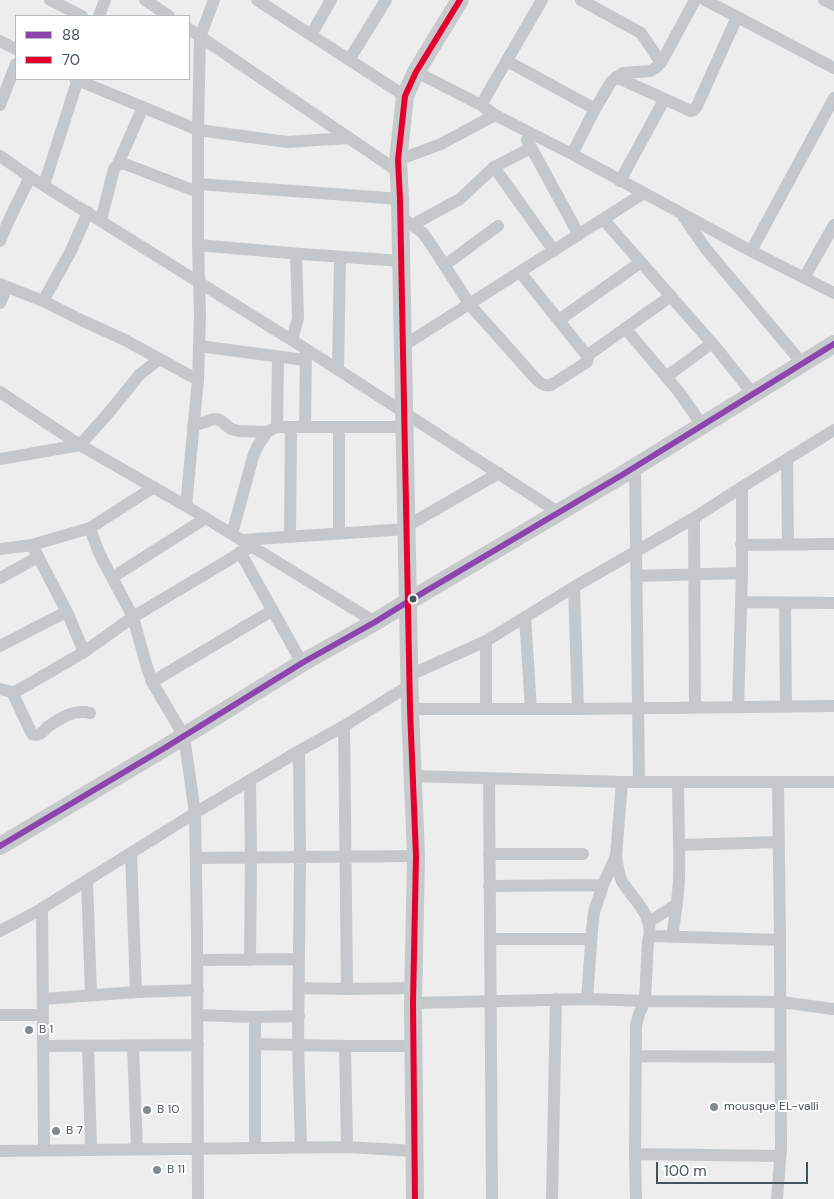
<!DOCTYPE html>
<style>
body{margin:0}
#map{position:relative;width:834px;height:1199px;overflow:hidden;background:#eeeded;font-family:"DM Sans",sans-serif}
canvas{display:block}
.legend{position:absolute;left:15px;top:15px;width:175px;height:65px;box-sizing:border-box;background:#fff;border:1px solid #b4bbbd;margin:0;padding:6px 9px;list-style:none;font-size:15px;color:#44545a}
.legend li{display:flex;align-items:center;gap:10px;height:25px}
.legend b{width:25px;border:1px solid #b4bbbd}
.scale{position:absolute;left:656px;top:1162px;width:152px;height:22px;box-sizing:border-box;border:2px solid #44545a;border-top:0;padding-left:6px;font-size:15px;line-height:18px;white-space:nowrap;color:#44545a;-webkit-text-stroke:4px #fff;paint-order:stroke}
</style>
<div id="map">
<canvas width="834" height="1199"></canvas>
<ul class="legend">
<li><b style="height:6px;background:#8e44ad"></b>88</li>
<li><b style="height:6px;background:#e4002b"></b>70</li>
</ul>
<div class="scale">100 m</div>
</div>
<script>
const ctx = document.querySelector('canvas').getContext('2d');
ctx.lineJoin = 'round';
function strokePath(path, color, width, dash) {
  ctx.strokeStyle = color;
  ctx.lineWidth = width;
  ctx.lineCap = dash ? 'butt' : 'round';
  ctx.setLineDash(dash || []);
  ctx.stroke(path);
}
function label(font, color, halo, rows, align = 'center') {
  ctx.font = font + ' "DM Sans",sans-serif';
  ctx.lineWidth = 4;
  ctx.setLineDash([]);
  ctx.textBaseline = 'middle';
  ctx.strokeStyle = halo;
  ctx.fillStyle = color;
  for (const [text, x, y, turn = 0] of rows) {
    ctx.save();
    ctx.translate(x, y);
    ctx.rotate((+turn || 0) * Math.PI / 180);
    ctx.textAlign = isNaN(turn) ? turn : align;
    if (halo) ctx.strokeText(text, 0, 0);
    ctx.fillText(text, 0, 0);
    ctx.restore();
  }
}
const street = new Path2D(`
 M50 0 82 16
 M145 0 169 16
 M257 0 405 96
 M581 0 641 33 661 63
 M705 0 834 68
 M824 0 834 5
 M99 16 105 0
 M189 29 399 172
 M311 35 331 0
 M0 41 16 49
 M349 60 386 0
 M507 61 595 109
 M416 72 481 105 495 115 572 154 751 251 834 293
 M616 77 691 111 694 110 697 106 737 17
 M75 79 198 130 287 142 349 138
 M0 105 16 64
 M481 105 542 0
 M527 140 579 235
 M572 154 595 109 611 82 623 73 650 71 657 67 662 61 695 0
 M0 156 30 177 306 349 558 512
 M398 160 441 144 495 115
 M118 164 143 107
 M494 167 554 251
 M620 181 664 100
 M199 184 400 199
 M44 185 78 79
 M683 216 706 249 802 363
 M401 217 423 233 432 246 470 305 536 379C540 384 545 386 551 385L587 362 588 357 520 272
 M603 219 717 349 753 394
 M101 220 114 169 118 164H125L198 192
 M412 225 460 199 494 167 531 148
 M0 241 9 220 30 177
 M198 245 301 254 402 261
 M751 251 834 98
 M445 265 498 226
 M804 278 834 225
 M0 284 43 301 81 320 125 340 198 380
 M43 301 71 251 88 212
 M0 303 7 287
 M559 320 641 262
 M625 328 679 392 702 425
 M292 340 298 318 296 254
 M199 346 305 360
 M403 346 644 193
 M588 355 671 296
 M338 370 340 257
 M666 377 712 343
 M0 392 80 445 186 506 375 622
 M193 426 214 419 220 420 231 429 239 431 267 432
 M277 427 278 357
 M305 427 306 352
 M339 427V533
 M0 459 80 445 111 410 140 374 160 359
 M787 459 788 544
 M635 467 639 782
 M186 506 198 380 200 315 198 245V130L200 37 214 0
 M694 518 695 708
 M407 526 499 473
 M90 528 99 553 133 617 146 664 152 682 184 736 195 813 197 932 198 1199
 M232 534 253 457 257 447 267 432 277 427H405
 M290 536 291 427
 M242 540 407 529
 M741 545 834 544
 M0 549 32 545 90 528 154 487
 M240 552 302 663
 M636 576 742 573
 M113 577 206 518
 M0 578 38 557
 M574 587 578 709
 M741 602 834 603
 M785 603 786 707
 M525 617 531 709
 M0 646 66 612
 M84 652 133 617 252 546
 M410 675 486 641 574 587 694 518 742 487 834 430
 M152 682 273 610
 M0 689 12 692 17 691 84 652 68 614 32 545
 M12 692 32 734C36 735 36 736 40 734 43 732 46 728 49 726 62 717 75 709 90 713
 M738 707 742 573V487
 M410 709H578L834 706
 M486 709V641
 M344 726 347 989
 M299 751 300 858 298 1045 301 1147
 M412 776 622 782H834
 M489 779 492 1199
 M250 781 251 858 250 960
 M679 845 779 842
 M131 853 136 992
 M489 854H583
 M616 856C618 865 618 876 623 883 634 900 656 918 648 941L645 1001 639 1014 636 1026 635 1154 636 1199
 M196 858 416 856
 M87 880 91 995
 M489 886 603 885
 M42 908 44 1150
 M649 922 677 904
 M0 931 36 912 195 813 299 751 344 726 410 685
 M650 937 654 936 780 940
 M672 937C675 918 678 899 679 879 680 847 678 814 678 782
 M490 939H591
 M198 960 299 959
 M299 988 347 989 414 988
 M43 999 136 992 198 990
 M587 999 592 930 594 912 603 885 616 856 622 782
 M413 1003 591 999 645 1001 781 1002 834 1009
 M0 1015H43
 M198 1015 255 1017 299 1016
 M255 1044 345 1046H414
 M43 1046 198 1045
 M88 1046 91 1150
 M133 1046 137 1149
 M345 1046 347 1147
 M636 1056 780 1057
 M255 1148V1017
 M0 1151 347 1147 415 1151
 M635 1154 780 1156
 M552 1199 556 999
 M777 1199 781 1148 780 940 778 782`);
const secondary = new Path2D(`
 M0 846 163 749 302 663 375 622 409 601 622 475 834 344
 M415 1199 413 1003 416 856 410 709 400 199 398 160 405 96 416 72 460 0`);
const bus1 = new Path2D(`
 M0 846 163 749 302 663 375 622 409 601 622 475 834 344`);
const bus2 = new Path2D(`
 M415 1199 413 1003 416 856 410 709 400 199 398 160 405 96 416 72 460 0`);
const markers = [
 [413,599,4.5,"#44545a"],
 [29,1030,5,"#808a8d"],
 [714,1107,5,"#808a8d"],
 [147,1110,5,"#808a8d"],
 [56,1131,5,"#808a8d"],
 [157,1170,5,"#808a8d"]
];
const poiNames = [
 ["B 1",39,1030],
 ["mousque EL-valli",724,1107],
 ["B 10",157,1110],
 ["B 7",66,1131],
 ["B 11",167,1170]
];
strokePath(street, '#c4c8ca', 12);
strokePath(secondary, '#c6cacc', 18);
strokePath(bus1, '#8e44ad', 6);
strokePath(bus2, '#e4002b', 6);
for (const [x, y, r, color] of markers) {
  const dot = new Path2D();
  dot.arc(x, y, r, 0, 2 * Math.PI);
  ctx.fillStyle = color;
  ctx.fill(dot);
  strokePath(dot, '#fff', 2);
}
label('12px', '#44545a', '#fff', poiNames, 'left');
</script>
